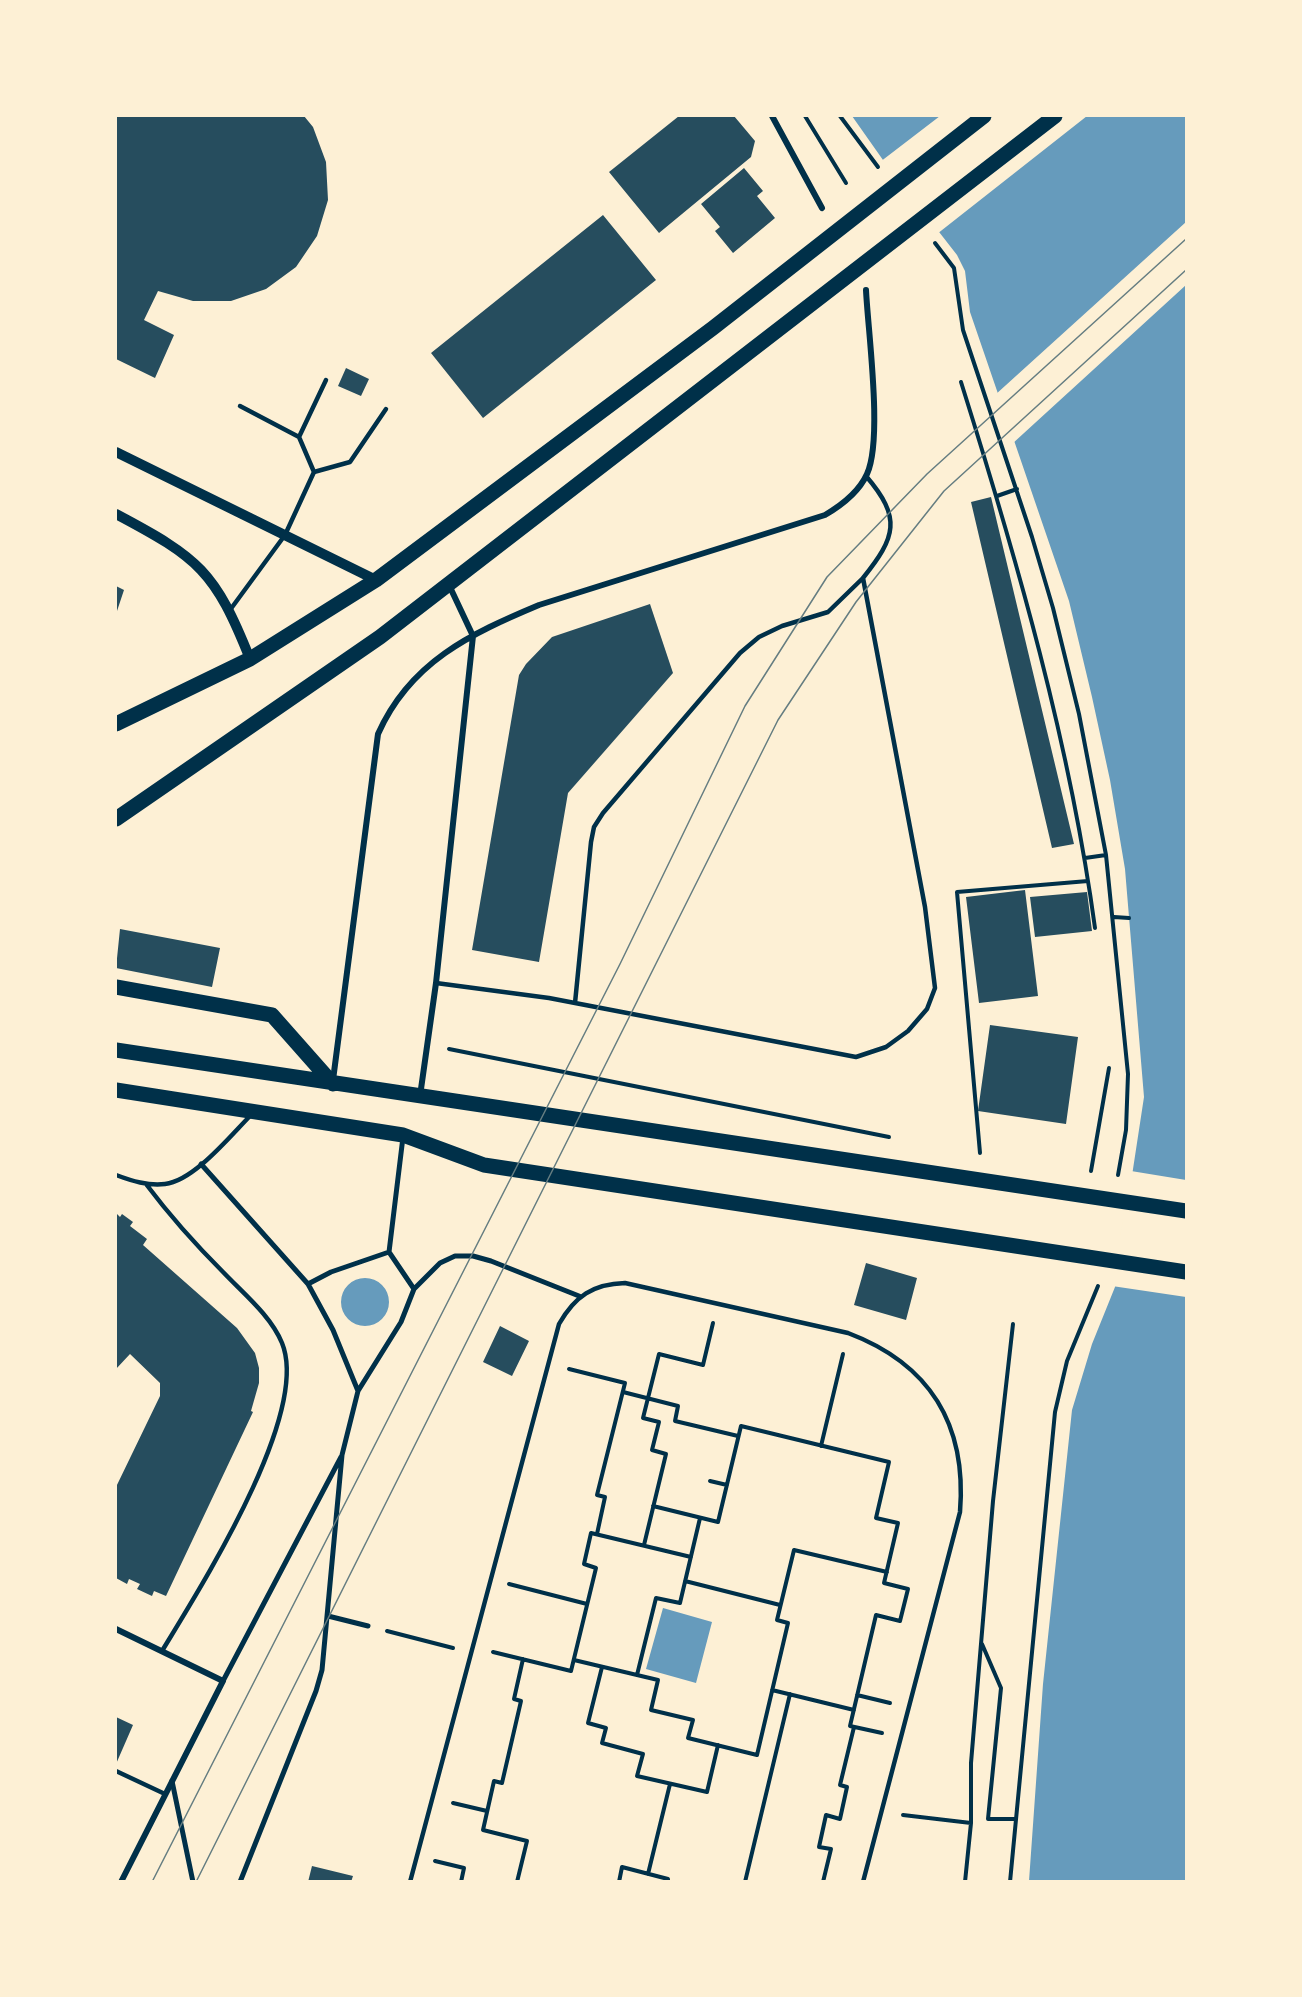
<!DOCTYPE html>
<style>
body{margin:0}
#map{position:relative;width:1302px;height:1997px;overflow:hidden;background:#fdf0d5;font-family:"Crimson Pro",serif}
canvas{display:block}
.frame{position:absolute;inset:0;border:117px solid #fdf0d5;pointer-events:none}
</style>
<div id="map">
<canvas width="1302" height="1997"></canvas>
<div class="frame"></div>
</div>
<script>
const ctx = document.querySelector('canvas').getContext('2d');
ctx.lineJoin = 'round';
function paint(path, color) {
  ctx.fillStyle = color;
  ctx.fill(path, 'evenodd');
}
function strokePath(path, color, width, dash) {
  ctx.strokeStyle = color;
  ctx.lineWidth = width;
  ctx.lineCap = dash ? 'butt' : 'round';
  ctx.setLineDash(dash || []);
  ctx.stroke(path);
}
const water = new Path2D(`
 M852 116H1186V1881H1029L1043 1684 1072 1410 1092 1344 1115 1287 1144 1097 1125 869 1110 780 1092 697 1069 601 970 312 965 271 957 255 883 160Z
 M341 1302a24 24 0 1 1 48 0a24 24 0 1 1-48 0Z
 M663 1608 712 1622 696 1683 646 1669Z`);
const pier = new Path2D(`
 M940 116H1087L937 234 880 162Z
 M1186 222V285L1012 444 995 395Z
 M1131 1171 1186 1180V1297L1112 1286Z`);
const building = new Path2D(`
 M116 116H304L313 127 326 162 328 200 317 236 296 267 266 289 231 301H193L158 291 144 320 174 335 155 378 116 359Z
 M679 116H734L755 141 751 157 659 233 609 172Z
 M744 168 763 191 757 196 775 218 733 253 715 231 720 227 701 204Z
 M603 215 656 280 483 418 431 353Z
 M346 368 369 379 361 396 338 386Z
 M991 497 1074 844 1052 848 971 502Z
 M116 586 124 590 116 614Z
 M650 604 673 673 568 793 539 962 472 950 519 675 526 664 552 637Z
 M1025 890 1038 996 979 1003 966 897Z
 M1087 892 1092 931 1035 937 1030 897Z
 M120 929 220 948 212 987 116 968Z
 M990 1025 1078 1037 1066 1124 978 1111Z
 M116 1213 120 1217 122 1214 133 1222 130 1226 147 1239 143 1245 237 1328 255 1353 259 1368V1383L251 1411 253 1412 166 1596 154 1591 152 1596 137 1589 140 1584 129 1579 127 1584 116 1578V1487L160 1396V1383L130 1354 116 1369Z
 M866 1263 917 1278 906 1320 854 1305Z
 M500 1326 529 1341 512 1376 483 1362Z
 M116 1717 133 1725 116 1764Z
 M312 1866 353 1876 351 1882H308Z`);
const path = new Path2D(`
 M805 116 846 183
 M840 116 878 167
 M935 243 954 268 963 330 1032 537 1053 608 1079 714 1106 855 1128 1074 1126 1130 1118 1175
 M961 382C1017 560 1070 743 1095 928
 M997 496 1017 489
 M1085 858 1106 855
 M1114 917 1129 918
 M449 1049 889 1137
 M980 1153 957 892 1088 881
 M1091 1171 1109 1068
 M569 1369 625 1383 597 1495 605 1497 597 1534
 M623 1392 678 1406 675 1421 738 1436
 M821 1446 843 1354
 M710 1481 727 1485
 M653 1506 718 1522 741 1426 889 1462 876 1518 898 1523 884 1583 908 1589 900 1621 876 1615 850 1726 882 1733
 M644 1545 666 1454 652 1450 659 1422 643 1418 659 1354 703 1365 713 1323
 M685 1581 780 1605
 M509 1584 587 1604
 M387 1631 453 1648
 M982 1644 1001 1688 988 1819H1015
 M493 1652 571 1671 596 1568 584 1564 591 1533 691 1557
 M574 1660 658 1680 651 1710 693 1720 688 1738 757 1755 788 1623 777 1620 794 1550 887 1572
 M602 1667 588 1723 606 1728 602 1743 643 1754 637 1776 707 1792 718 1745
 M637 1675 656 1598 680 1603 700 1518
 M772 1690 854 1710
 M857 1695 890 1703
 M453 1803 487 1811
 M903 1815 971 1823
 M435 1861 464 1868 461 1882
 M648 1874 670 1784
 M517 1882 527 1841 483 1830 494 1781 502 1783 521 1701 514 1699 523 1659
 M619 1882 622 1867 668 1879V1882
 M745 1882 790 1694
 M823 1882 831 1849 819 1847 826 1815 840 1819 847 1787 840 1785 854 1727
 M965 1882 971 1823V1763L993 1501 1013 1324
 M1010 1882 1055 1412 1067 1361 1098 1286`);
const service = new Path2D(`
 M299 437 326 380
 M314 472 350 462 386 409
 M230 610 285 535 314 472 299 437 240 406
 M436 983 549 998 856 1057 886 1047 908 1031 927 1009 935 988 925 907 863 578C896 537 902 518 866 476
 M575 1003 591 842 594 827 603 813 740 653 759 637 782 626 828 612 863 578
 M116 1175C132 1181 148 1186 165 1184 194 1181 231 1135 251 1115
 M146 1184C170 1216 196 1245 224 1273 244 1294 271 1316 282 1343 311 1414 200 1588 162 1651
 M116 1771 165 1794
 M410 1882 559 1324C575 1296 593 1284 625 1283L848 1333C930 1364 967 1425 960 1512L863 1882`);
const pedestrian = new Path2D(`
 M403 1137 389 1252 414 1289
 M201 1164 308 1284 333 1330 358 1391 342 1455 322 1670 316 1691 240 1882
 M308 1284 331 1272 389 1252
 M358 1391 401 1322 414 1289 440 1263 455 1256H473L491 1261 579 1296
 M328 1616 368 1626
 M223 1681 341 1457
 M172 1781 193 1882`);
const minor = new Path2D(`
 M772 116 822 208
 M333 1080 378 734C410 662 470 634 539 605L825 515C842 505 859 492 867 474 883 439 868 332 866 290
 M420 1096 436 983 473 636 449 585
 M116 1629 223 1681 121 1882`);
const tertiary = new Path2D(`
 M116 452 376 580
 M116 514C199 558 215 571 250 659`);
const primary = new Path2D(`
 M116 724 250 659 376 580 713 328 984 116
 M116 819 380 637 1055 116
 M116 987 272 1015 333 1084
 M116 1050 1186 1211
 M116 1090 403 1135 484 1165 1186 1272`);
const tram = new Path2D(`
 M152 1882 620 964 745 706 827 577 927 474 1186 239
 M196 1882 778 720 856 602 944 491 1186 270`);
paint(water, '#669bbc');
paint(pier, '#fdf0d5');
paint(building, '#264d5e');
strokePath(path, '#003049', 4);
strokePath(service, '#003049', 4.5);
strokePath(pedestrian, '#003049', 5);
strokePath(minor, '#003049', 6);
strokePath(tertiary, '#003049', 10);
strokePath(primary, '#003049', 15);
strokePath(tram, '#657d81', 1.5);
</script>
